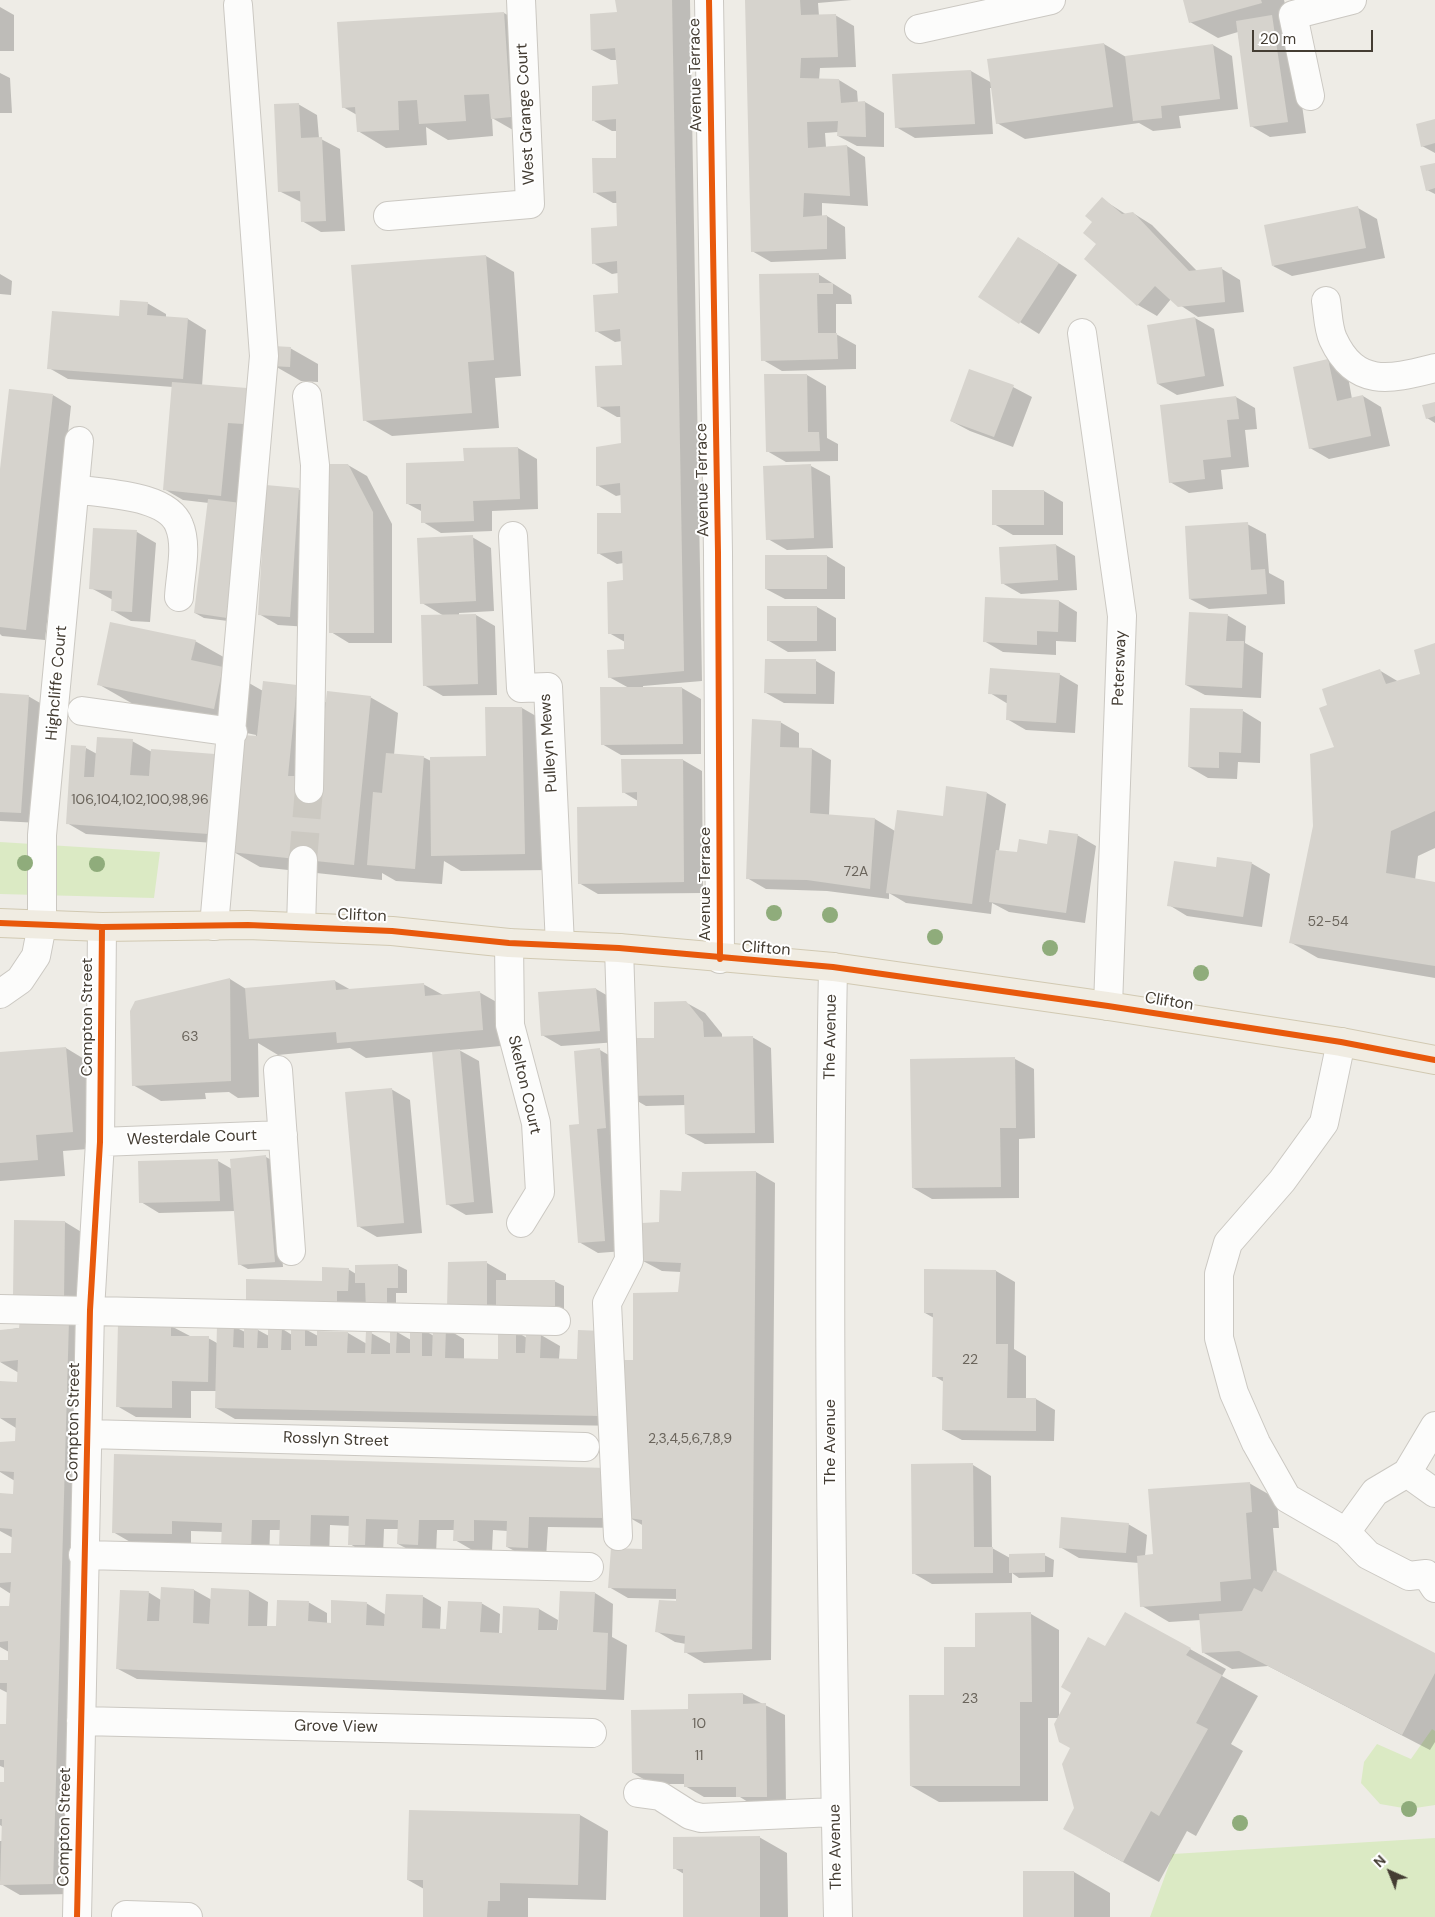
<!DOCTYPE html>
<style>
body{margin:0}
#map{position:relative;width:1435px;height:1917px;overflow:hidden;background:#eeece6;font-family:"DM Sans",sans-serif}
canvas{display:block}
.north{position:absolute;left:1365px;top:1847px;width:50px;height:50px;-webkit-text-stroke:4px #fff;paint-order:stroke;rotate:316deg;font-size:14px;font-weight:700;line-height:20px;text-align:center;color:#443d33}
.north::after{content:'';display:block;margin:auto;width:18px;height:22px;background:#443d33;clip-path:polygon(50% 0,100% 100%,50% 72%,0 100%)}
.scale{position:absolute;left:1252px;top:30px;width:121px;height:22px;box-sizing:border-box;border:2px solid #443d33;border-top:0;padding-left:6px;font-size:15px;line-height:18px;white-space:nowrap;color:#443d33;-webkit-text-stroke:4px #fff;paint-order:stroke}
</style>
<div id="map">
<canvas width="1435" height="1917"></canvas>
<div class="north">N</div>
<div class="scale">20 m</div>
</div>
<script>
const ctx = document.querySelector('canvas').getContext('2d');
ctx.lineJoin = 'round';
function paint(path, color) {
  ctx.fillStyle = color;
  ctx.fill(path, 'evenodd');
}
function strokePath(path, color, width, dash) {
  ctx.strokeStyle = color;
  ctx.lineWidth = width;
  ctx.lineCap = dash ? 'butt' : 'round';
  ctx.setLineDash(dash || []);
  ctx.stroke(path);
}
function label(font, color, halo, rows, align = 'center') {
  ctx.font = font + ' "DM Sans",sans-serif';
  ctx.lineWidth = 4;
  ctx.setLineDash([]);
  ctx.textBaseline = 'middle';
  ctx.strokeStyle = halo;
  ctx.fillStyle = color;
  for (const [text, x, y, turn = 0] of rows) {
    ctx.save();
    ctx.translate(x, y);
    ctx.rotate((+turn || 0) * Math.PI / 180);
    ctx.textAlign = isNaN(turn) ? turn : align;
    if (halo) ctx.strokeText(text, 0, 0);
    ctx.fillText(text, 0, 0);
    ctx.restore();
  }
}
const green = new Path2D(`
 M0 842 160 852 154 898 0 894Z
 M1432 1729 1435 1731V1805L1409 1809 1380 1804 1361 1783 1364 1762 1377 1744 1411 1759Z
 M1435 1838V1917H1150L1173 1854Z`);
const shadow = new Path2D(`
 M616 0H690L702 681 643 686V688H682L701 699V754L621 755 602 744 629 688 609 677 625 650V642L609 633 624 581V563L617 564 598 553 622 514 621 495 616 496 597 485 622 444V417H617L598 406 623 366 622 341 615 342 596 331 619 294 618 273 612 274 593 263 618 227V203H613L594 192 617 159V131H612L594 121 619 86 617 60H611L592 50 618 13Z
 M746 0H852L818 3 819 16 835 15 854 26 856 67 820 68 819 80H839L857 91 858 103 865 102 884 113V147L857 146 838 136V132L825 133 826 147 847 146 865 157 868 206 822 203V217L827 216 845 227 846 259 771 262 752 251Z
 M1184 0H1284L1289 19 1280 21 1291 28 1306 133 1270 137 1251 126 1238 32 1218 38 1190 22Z
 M0 7 14 15V51H0Z
 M504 13 532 29 520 134 492 118 493 136 448 140 426 127 427 145 386 148 358 131 357 115 343 107Z
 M1104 44 1126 57 1213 45 1232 56 1238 109 1179 116 1181 128 1153 131 1139 123 1025 139 997 123 992 88H990L993 134 915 138 896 127 893 75 971 71 992 83Z
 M0 73 10 78 12 113H0Z
 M298 104 317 115 319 138 340 149 345 231 321 232 302 221 301 202 279 191Z
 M1435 120V153L1422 146Z
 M1435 164V194L1427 190Z
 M1102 199 1127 215 1133 213 1152 225 1197 271 1222 269 1240 280 1244 312 1198 317 1171 299 1157 316 1138 305 1098 244 1094 222Z
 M1358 208 1377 219 1385 258 1292 276 1273 266Z
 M1037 249 1077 275 1039 334 980 297Z
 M486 256 514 272 521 376 495 378 499 428 392 436 364 420Z
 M0 274 12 281 11 295 0 294Z
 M818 274 851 295 852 304H836V334L856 345V369L782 371 763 360Z
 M147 303 166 314V318L188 319 206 330 202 386 247 390 266 401 236 622 204 618 195 613 209 503 183 500 164 489 173 387 68 379 49 368 120 317Z
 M1195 318 1214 329 1224 386 1177 395 1158 384Z
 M290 348 318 364V382L301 381 273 365Z
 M1328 360 1347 371 1352 399 1363 396 1381 407 1390 446 1329 459 1310 448Z
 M807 375 826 386 827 438 838 444V461L786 462 767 451 765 376Z
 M1013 387 1032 397 1013 447 970 431 951 421Z
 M53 395 71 406 45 640 2 636 0 634V480Z
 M1236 397 1255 408 1257 429 1245 430 1249 467 1221 470 1223 489 1189 493 1170 482Z
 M1435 403V423L1427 418Z
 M518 448 537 459 538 509 492 511V531L441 533 423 522V512L408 504 465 462Z
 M348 465 367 476 392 524V643H349L331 632Z
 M811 466 830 476 833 548 787 550 768 539Z
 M298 489 317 500 309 627 278 625 259 614Z
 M1044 491 1063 502V535H1013L994 524Z
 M1247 524 1266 534 1269 573 1284 581 1285 604 1209 609 1190 599Z
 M94 529 137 532 156 543 150 622 131 621 112 610 113 600 91 588Z
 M472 537 491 548 494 611 459 613V615H476L495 626 497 695 443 696 424 685 444 616 422 603Z
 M1056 545 1075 556 1077 590 1021 594 1002 583 1000 548Z
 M827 556 845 567V599H785L766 589Z
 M1059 601 1077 612 1076 642 1056 641V655L1003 652 984 641Z
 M817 607 836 618V651L788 652 769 641Z
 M1227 615 1246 626 1245 643 1263 653 1261 698 1205 695 1186 685Z
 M195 641 245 669 242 679 263 691 297 686 327 703 370 697 398 713 394 755 423 757 431 761 487 757 522 708 550 724 552 870 461 871 444 861 442 884 396 881 382 873V880L260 867 232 851 256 735 147 712 98 684Z
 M1435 644V848L1418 856 1415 880 1435 883V978L1318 958 1290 942 1336 747 1329 706 1379 670 1399 682 1422 675Z
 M816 661 835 672 834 704 784 703 766 693Z
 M1059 674 1078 685 1075 733 1026 730 1007 719 1008 704 990 693Z
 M0 694 28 696 47 707 40 823 0 821Z
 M1243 711 1261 722 1260 763 1238 762 1237 779 1208 778 1189 767Z
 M780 722 799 733V749H812L831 760 829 816 875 819 895 831 944 817 987 793 1006 804 999 851 1018 854 1077 835 1096 846 1085 923 1009 912 992 903 991 914 906 903 889 893V899L827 891 766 889 747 878Z
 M132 741 152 752 215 755 234 766 228 844 86 834 67 823 86 748 97 754Z
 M683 760 702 771 703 893 598 894 579 883 638 807V801L623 792Z
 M1251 863 1270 874 1262 927 1187 916 1169 905 1217 868Z
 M230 979 246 989 335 981 351 990 423 984 443 995 479 992 507 1008 511 1045 459 1050 479 1061 493 1213 466 1215 447 1204 433 1052 366 1058 350 1048 278 1055 258 1043 259 1097 238 1098 229 1092 205 1093 206 1099 161 1101 133 1085Z
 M596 989 615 1000 618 1042 561 1046 542 1035Z
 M685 1002 705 1013 722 1034V1038L752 1037 771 1048 774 1143 705 1144 686 1134V1105L646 1106 627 1095 656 1039Z
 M66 1048 94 1065 100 1148 63 1151 65 1176 0 1181V1054Z
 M600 1050 619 1061 624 1251 598 1253 579 1242 581 1125 575 1052Z
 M1015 1059 1034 1069 1035 1138 1019 1139V1198L932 1199 913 1188Z
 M391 1089 410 1100 422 1233 377 1237 358 1226Z
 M266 1157 275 1162 283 1267 248 1269 239 1264 235 1211 159 1213 141 1202 140 1163 218 1161 232 1169Z
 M756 1172 775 1183 771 1660 704 1663 685 1652 686 1644 675 1642 656 1631 677 1603V1599L628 1598 609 1587 644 1551V1526L630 1518 635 1361 679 1293 681 1272 662 1271 643 1261 660 1223 682 1192Z
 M65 1222 83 1233V1307H33Z
 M487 1263 506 1274V1281H554L564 1286V1315L468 1319Z
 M397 1265 407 1270V1293H396V1314L367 1302H356L355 1316 266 1313 348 1269 356 1274Z
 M996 1271 1015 1282 1014 1349 1026 1356V1399H1036L1055 1410 1054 1441 962 1440 943 1430 944 1382 934 1376V1318L925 1313Z
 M68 1320 87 1331 71 1894 20 1895 1 1884 0 1880V1841H2L3 1827 0 1825V1783H5V1768L0 1766V1726L7 1725 8 1693 0 1689V1661L9 1662V1652L0 1647V1608L10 1607 11 1594 0 1587V1554H13V1538L0 1531V1495H15V1481L0 1472V1444L17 1442 16 1428 0 1418V1383H18L19 1373 0 1362V1331Z
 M171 1326 190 1336 208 1338 217 1343 233 1326 245 1332 258 1330 269 1336 281 1328 292 1335 305 1329 318 1336 348 1333 367 1344 371 1333 391 1344 397 1332 411 1340 422 1329 434 1336 445 1328 464 1339V1360L499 1361 515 1331 527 1338 541 1335 560 1346 559 1359 579 1360 620 1426 235 1419 216 1408V1391H191V1418L136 1417 117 1406Z
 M115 1455 606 1469 624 1528 548 1527 546 1558 526 1557 507 1547 508 1531 493 1530 492 1551H474L455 1540V1530H437L436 1555 417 1554 398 1544 399 1529H384L383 1555H368L350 1544V1526L330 1525 329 1559 281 1530H270L269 1560 223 1532 191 1531V1545L132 1543 113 1532Z
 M973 1465 991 1476 992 1548 1010 1558 1044 1555 1054 1560 1053 1577 1019 1578 1012 1573V1583L932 1584 913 1573Z
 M1249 1483 1277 1499 1279 1528H1273L1277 1573 1435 1655V1742L1430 1750 1268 1666 1232 1669 1204 1653 1201 1620 1169 1622 1142 1606 1139 1563 1079 1558 1060 1547 1128 1524 1147 1535 1145 1556 1154 1555Z
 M194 1590 212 1600V1590L249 1591 268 1602 267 1627 277 1628 308 1602 327 1613V1624H332L366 1603 386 1615 422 1596 441 1607 440 1630H447L481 1603 500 1614 499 1634H504L539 1609 558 1620 557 1632 595 1593 613 1604 612 1637 627 1645 624 1700 137 1679 118 1669 148 1592 161 1600Z
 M1031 1614 1059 1630V1717L1106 1648 1190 1649 1226 1669 1222 1676 1258 1696 1231 1744 1243 1751 1196 1836 1187 1831 1159 1882 1101 1850 1076 1808 1071 1748 1059 1718H1048V1801L939 1802 911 1786 945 1696 977 1648Z
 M743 1694 785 1715 786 1807H756L740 1797H704L685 1786V1784H652L633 1773 689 1711Z
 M580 1815 608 1831 606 1900 528 1898V1917H424V1889L408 1880Z
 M759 1837 787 1853 788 1917H684V1874L674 1868Z
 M1074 1872 1110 1893V1917H1025Z`);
const building = new Path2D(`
 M615 0H672L684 671 608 678 607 650 624 649V634H608L607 582 623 580 622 551 597 554V513H621L620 483 596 486V447L621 443 620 406 597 407 595 366 622 365 620 329 595 332 593 295 618 293 617 261 592 264 591 228 617 226 616 191 593 193 592 158H616V119L592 121V86L618 84 615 48 591 50 590 14 617 12Z
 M745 0H800L801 15 836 14 838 57 801 58 800 78 839 79 841 103 865 101 866 137 837 136 838 121 807 122 808 148 847 145 850 196 804 193 803 217 827 215V249L751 252Z
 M1183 0H1261L1262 3 1189 23Z
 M504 12 511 117 491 119 489 94 464 95 466 121 419 124 417 100 398 101 399 130 357 132 355 107 342 108 337 22Z
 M1272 15 1288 122 1250 127 1236 21Z
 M1104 43 1113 107 996 124 987 59Z
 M1213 44 1220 99 1161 106 1162 118 1133 121 1125 56Z
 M971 70 975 124 895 128 892 74Z
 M299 103 301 138 322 137 326 221 301 222 300 191 278 192 274 104Z
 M1435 119V143L1421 147 1416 124Z
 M1435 163V188L1426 191 1420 166Z
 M1102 197 1122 214 1133 212 1189 271 1222 267 1225 302 1178 307 1155 286 1137 306 1084 259 1096 244 1083 233 1092 222 1085 216Z
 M1358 206 1366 248 1272 266 1264 225Z
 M1018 237 1059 263 1019 324 978 297Z
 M486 255 494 360 468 362 472 413 363 421 351 265Z
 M819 273V283H833V294H817L818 333H837L838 359 761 361 759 274Z
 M120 300 148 302 147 315 188 318 183 379 47 369 52 311 119 316Z
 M1195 317 1205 376 1157 384 1147 325Z
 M273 346 291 347 290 367 272 366Z
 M1328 359 1337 401 1363 395 1371 436 1309 449 1293 367Z
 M969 369 1014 385 994 437 950 421Z
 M764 374H807L808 432H819L820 451 766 452Z
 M172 382 247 388 244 424 228 423 221 496 163 490Z
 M9 389 53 394 26 630 0 627V469Z
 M1236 396 1239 419 1227 420 1231 457 1203 460 1205 479 1169 483 1160 405Z
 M1435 402V416L1426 419 1422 405Z
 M518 447 520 499 473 501 474 521 421 523V504H406V463L464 461 463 448Z
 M328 464H348L373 512 374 633H329Z
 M811 464 814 538 766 540 763 466Z
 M266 485 299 488 290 617 258 615Z
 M992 490H1044V525H992Z
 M208 499 241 503 227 618 194 613Z
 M1248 522 1251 570 1265 569 1267 594 1189 599 1185 526Z
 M93 528 137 530 132 612 111 611 112 591 89 589Z
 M473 535 476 601 420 604 417 538Z
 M1056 544 1058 580 1001 584 999 547Z
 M765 555H827V589H765Z
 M985 597 1059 600 1058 632 1037 631V645L983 642Z
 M767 606H817V641H767Z
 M1189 612 1228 614 1226 641H1244L1242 688 1185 685Z
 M476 614 478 684 423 686 421 615Z
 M110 622 196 640 191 660 223 667 214 709 97 685Z
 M1435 643V811L1391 831 1386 873 1435 882V966L1289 943 1313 826 1310 754 1334 747 1319 708 1327 705 1322 689 1380 669 1386 684 1420 674 1414 650Z
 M765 659H816V694L764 693Z
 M990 668 1060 673 1056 723 1006 720 1007 695 988 694Z
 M263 681 297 685 288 776H297L316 790 327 691 371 696 354 865 230 852 243 735 257 736Z
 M600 687H682L683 744 601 745Z
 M0 693 29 695 21 813 0 812Z
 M485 707H522L525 854 431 856 430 757 486 756Z
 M1190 708 1243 709 1241 753 1219 752V768L1188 767Z
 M752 719 781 721 780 747 812 748 810 813 875 818 870 889 807 880 746 879Z
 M97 737 133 739 130 775 149 776 151 749 215 754 209 834 66 824 71 745 86 746 84 777H94Z
 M386 753 424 756 415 869 367 865 373 792 382 793Z
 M621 759H683L684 882 578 884 577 807 637 806V792L622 793Z
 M946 786 987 792 972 904 886 893 897 810 943 816Z
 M1049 830 1078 834 1066 913 989 902 996 850 1017 852 1019 839 1047 844Z
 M1217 857 1252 862 1243 917 1167 906 1174 861 1216 867Z
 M230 978 231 1081 132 1086 130 1011 135 1001Z
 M335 980 336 990 424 983 425 996 480 991 483 1030 337 1043 336 1032 249 1039 245 988Z
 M596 988 600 1031 541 1036 538 992Z
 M686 1001 703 1022 704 1037 753 1036 755 1133 685 1134 684 1095 626 1096 625 1038H654V1002Z
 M66 1047 73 1132 36 1135 38 1160 0 1163V1052Z
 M600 1048 606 1128 597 1129 605 1241 578 1243 569 1125 579 1124 574 1051Z
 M460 1049 474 1202 446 1205 432 1052Z
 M1015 1057 1016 1128H1000L1001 1187 912 1188 910 1059Z
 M392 1088 404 1223 357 1227 345 1092Z
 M266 1155 275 1262 238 1265 230 1159Z
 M218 1159 220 1201 139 1203 138 1161Z
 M756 1171 752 1649 684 1653 685 1636 655 1632 659 1600 676 1601V1589L608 1588 611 1548 642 1549V1520L629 1518 623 1360H633V1293L678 1292 681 1263 642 1261V1223L659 1222 660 1190 681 1191 682 1172Z
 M14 1220 65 1221 64 1297H13Z
 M487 1261V1309H447L448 1262Z
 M398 1264V1288H387V1310H366L365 1283H355V1265Z
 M322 1267 349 1268 348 1291H337V1306L246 1303V1279L322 1281Z
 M924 1269 996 1270V1344H1008L1007 1398H1036V1431L942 1430 943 1377H932L933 1313H924Z
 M496 1280H555V1311H496Z
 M20 1318 69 1319 53 1884 0 1885 2 1819H0V1782H4V1760H0V1724H6L7 1683H0V1660H8V1641L0 1642V1606H9L11 1582 0 1583V1553H11L12 1529 0 1528V1493L13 1494 14 1472 0 1471V1442L15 1441 16 1418H0V1381L17 1382 18 1360 0 1362V1330L19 1328Z
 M118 1323 171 1324V1336H209L208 1382 172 1381V1408L116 1407Z
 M217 1324H234L233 1347 244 1348V1328H258L257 1348H268V1327H282L281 1350H291V1327L305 1328V1346H317V1331L348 1332 347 1353H365L366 1331H372L371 1354H390V1330H397L396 1353H410V1328H422V1356H432L433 1326 446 1327 445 1358 498 1359V1330H516V1353H525L526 1333 541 1334 540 1358 577 1359 578 1330 603 1331 602 1416 215 1408Z
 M114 1454 607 1468 605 1518 529 1517 528 1548 506 1547 507 1521 474 1520V1541H453L454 1520H419L418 1545 397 1544 398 1520 366 1519 365 1545H348L349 1516 311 1515 310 1549 279 1548 280 1520H252L251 1550 221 1548 222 1523 172 1521V1534L112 1533Z
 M973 1463 974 1547H993V1573L912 1574 911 1464Z
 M1250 1482 1252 1512 1246 1513 1251 1579 1220 1582 1221 1601 1140 1607 1137 1556 1153 1554 1148 1489Z
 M1061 1517 1129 1523 1126 1553 1059 1548Z
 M1045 1553V1572L1009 1573V1554Z
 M1274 1570 1435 1653V1673L1402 1735 1239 1651 1202 1653 1199 1614 1242 1611 1254 1588 1262 1592Z
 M161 1587 194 1589 193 1623 209 1624 211 1588 249 1590 248 1626H276L277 1600 309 1601 308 1621 331 1623V1600L367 1602 366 1625 384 1626 386 1594 423 1595 422 1628 446 1629 448 1601 482 1602 480 1632 502 1633 503 1606 539 1608 538 1630H558L560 1591 595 1592 593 1632 608 1633 606 1690 116 1669 120 1590 149 1591 147 1621H159Z
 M1031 1612 1032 1702H1020V1786H910L909 1695H944V1647H975V1613Z
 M1125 1612 1191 1648 1186 1655 1222 1675 1196 1723 1208 1729 1159 1816 1151 1811 1123 1862 1063 1829 1074 1808 1062 1764 1070 1748 1059 1742 1054 1724 1071 1693 1061 1687 1088 1637 1105 1646Z
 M743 1693V1704L766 1703 767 1797H736V1787H684V1774L632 1773 631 1710 688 1709V1694Z
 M409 1810 580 1814 578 1885 500 1883V1901H488L487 1917H423V1880H407Z
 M760 1836V1917H683V1869H673V1837Z
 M1023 1871H1074V1917H1023Z`);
const minorTunnel = new Path2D(`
 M303 860 309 789`);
const minor = new Path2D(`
 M709 0 718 552 720 959
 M919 29 1051 0
 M1310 96 1293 15 1352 0
 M388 216 530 204 521 0
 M1326 301C1328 313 1328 328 1333 339 1356 389 1391 379 1435 368
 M1082 333 1122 616 1108 1006
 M307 396 315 465 309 789
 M75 489C103 494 167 494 179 525 188 546 180 575 179 597
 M513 536 521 688 548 687 560 945
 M82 711 233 732
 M214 926 264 356 238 5
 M301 927 303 860
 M509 943 510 1025 536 1123 540 1192 521 1223
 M833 967C827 1284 831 1601 838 1917
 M0 994 20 980 36 956 42 925V835L79 441
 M1341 1042 1324 1123 1282 1181 1228 1243 1219 1274V1338L1234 1393 1256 1443 1287 1498 1346 1532 1368 1555 1409 1576 1426 1574 1435 1588
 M278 1070 291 1251
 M100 1142 283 1135
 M0 1309 556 1321
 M87 1434 585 1447
 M1407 1473 1435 1426
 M1346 1532 1375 1492 1407 1473 1435 1493
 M618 1536 607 1303 629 1260 619 948
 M83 1555 589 1567
 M81 1721 592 1733
 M638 1793 660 1796 690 1815 701 1818 835 1812
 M126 1915 188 1917
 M77 1917 90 1310 100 1142 102 927`);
const major = new Path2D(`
 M0 923 102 927 248 925 392 931 509 943 619 948 833 967 1108 1006 1341 1042 1435 1060`);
const cycleway = new Path2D(`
 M709 0 718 552 720 959
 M0 923 102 927 248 925 392 931 509 943 619 948 833 967 1108 1006 1341 1042 1435 1060
 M77 1917 90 1310 100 1142 102 927`);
const trees = [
 [25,863],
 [97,864],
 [774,913],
 [830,915],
 [935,937],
 [1050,948],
 [1201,973],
 [1409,1809],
 [1240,1823]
];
const numberNames = [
 ["106,104,102,100,98,96",140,800],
 ["72A",856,872],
 ["52-54",1328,922],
 ["63",190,1037],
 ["22",970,1360],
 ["2,3,4,5,6,7,8,9",690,1439],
 ["23",970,1699],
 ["10",699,1724],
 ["11",699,1756]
];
const streetNames = [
 ["Avenue Terrace",696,75,-91],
 ["West Grange Court",526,114,-93],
 ["Avenue Terrace",703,480,-91],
 ["Petersway",1120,668,-88],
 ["Highcliffe Court",57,683,-85],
 ["Pulleyn Mews",549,743,-94],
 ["Avenue Terrace",706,884,-90],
 ["Clifton",362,916,2],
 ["Clifton",766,949,4],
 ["Clifton",1169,1002,9],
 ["Compton Street",88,1017,-90],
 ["The Avenue",831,1037,-89],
 ["Skelton Court",524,1085,77],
 ["Westerdale Court",192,1138,-2],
 ["Compton Street",74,1422,-89],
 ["Rosslyn Street",336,1440,2],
 ["The Avenue",831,1442,-90],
 ["Grove View",336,1727,1],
 ["Compton Street",65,1827,-89],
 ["The Avenue",836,1847,-91]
];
paint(green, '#dbeac4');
paint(shadow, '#0003');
paint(building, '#d6d3cd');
strokePath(minorTunnel, '#ccc9c2', 28, [28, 14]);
strokePath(minor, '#cbc8c2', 30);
strokePath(major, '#d1c9b2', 30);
strokePath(minor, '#fcfcfb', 28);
strokePath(major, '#f0ece2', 28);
strokePath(cycleway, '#e8590c', 6);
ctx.fillStyle = '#8fac7b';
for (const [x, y] of trees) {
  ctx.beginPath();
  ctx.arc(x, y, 8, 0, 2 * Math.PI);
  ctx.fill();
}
label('14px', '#6a645b', null, numberNames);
label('16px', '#443d33', '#fff', streetNames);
</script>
